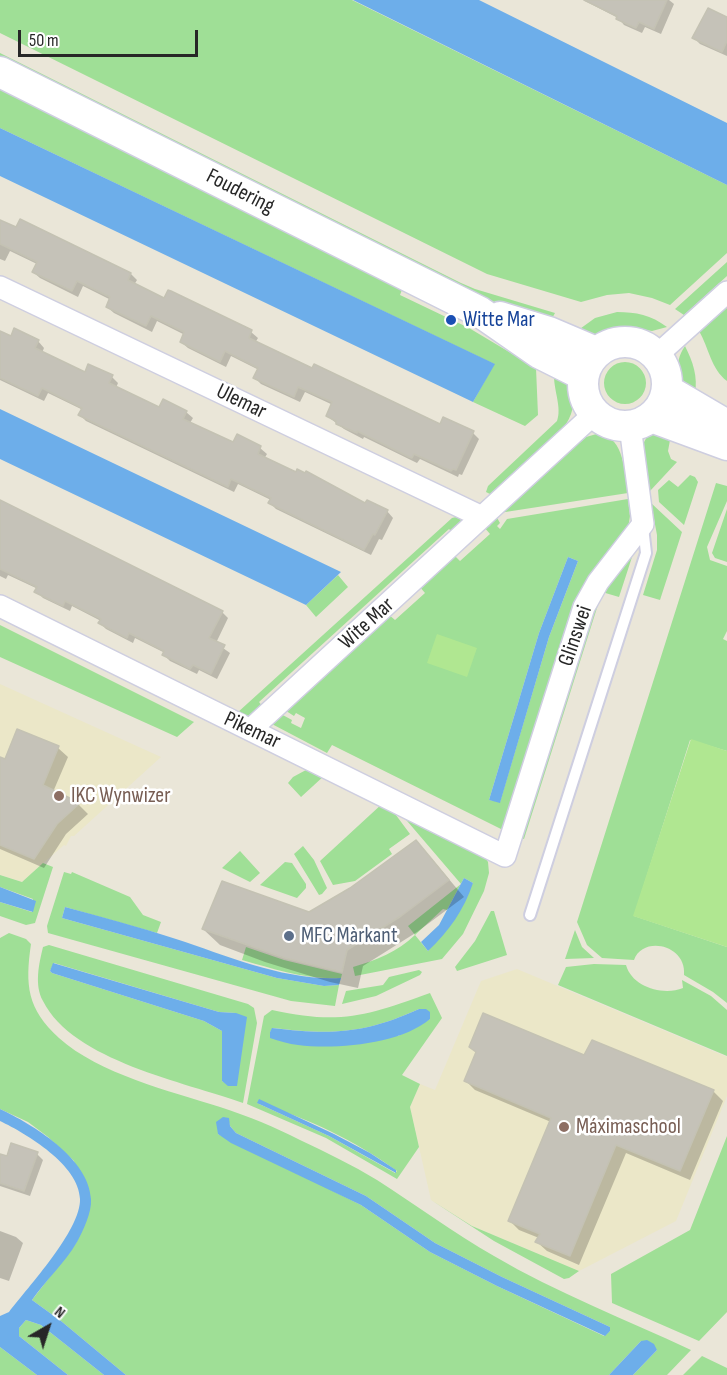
<!DOCTYPE html>
<meta charset="utf-8">
<style>
body{margin:0}
#map{position:relative;width:727px;height:1375px;overflow:hidden;background:#eae6d8;font-family:"Sofia Sans Condensed",sans-serif}
canvas{display:block}
.north{position:absolute;left:18px;top:1297px;width:60px;height:60px;-webkit-text-stroke:4px #fff;paint-order:stroke;rotate:39deg;font-size:16px;font-weight:700;line-height:24px;text-align:center;color:#272727}
.north::after{content:'';display:block;margin:auto;width:21px;height:27px;background:#272727;clip-path:polygon(50% 0,100% 100%,50% 72%,0 100%)}
.scale{position:absolute;left:18px;top:30px;width:180px;height:27px;box-sizing:border-box;border:3px solid #272727;border-top:0;padding-left:8px;font-size:18px;line-height:21px;white-space:nowrap;color:#272727;-webkit-text-stroke:4px #fff;paint-order:stroke}
</style>
<div id="map">
<canvas width="727" height="1375"></canvas>
<div class="north">N</div>
<div class="scale">50 m</div>
</div>
<script>
const ctx = document.querySelector('canvas').getContext('2d');
ctx.lineJoin = 'round';
function paint(path, color) {
  ctx.fillStyle = color;
  ctx.fill(path, 'evenodd');
}
function strokePath(path, color, width, dash) {
  ctx.strokeStyle = color;
  ctx.lineWidth = width;
  ctx.lineCap = dash ? 'butt' : 'round';
  ctx.setLineDash(dash || []);
  ctx.stroke(path);
}
function label(font, color, halo, rows, align = 'center') {
  ctx.font = font + ' "Sofia Sans Condensed",sans-serif';
  ctx.lineWidth = 5;
  ctx.setLineDash([]);
  ctx.textBaseline = 'middle';
  ctx.strokeStyle = halo;
  ctx.fillStyle = color;
  for (const [text, x, y, turn = 0] of rows) {
    ctx.save();
    ctx.translate(x, y);
    ctx.rotate((+turn || 0) * Math.PI / 180);
    ctx.textAlign = isNaN(turn) ? turn : align;
    if (halo) ctx.strokeText(text, 0, 0);
    ctx.fillText(text, 0, 0);
    ctx.restore();
  }
}
const education = new Path2D(`
 M0 684 161 757 74 836H71L66 846 64 845 22 882 0 875Z
 M517 969 727 1057V1096L676 1221 579 1271 472 1226 431 1200 410 1107 420 1084 435 1090 481 981Z`);
const green = new Path2D(`
 M0 0H352L727 185V253L670 305 652 298 629 293 607 295 581 302 487 274 0 33Z
 M0 53 461 283 475 289 555 313 549 324 459 288 0 59Z
 M0 86 403 287 400 295 469 328 536 368 538 415 525 426 473 402 494 364 0 128Z
 M727 262V276L684 315 675 309Z
 M727 307V381C711 369 709 348 699 331Z
 M617 312C636 312 651 315 667 327L652 331 635 328H616L593 335 577 331 595 318Z
 M685 346C693 362 698 376 695 395 679 379 672 365 685 346Z
 M604 383a21 21 0 1 1 42 0a21 21 0 1 1-42 0Z
 M554 376 571 385C576 403 573 415 562 430L494 491 490 494 486 492 488 486 557 421C562 408 554 391 554 376Z
 M660 432 670 440 668 451 671 459 677 462 650 491 643 444 649 433Z
 M600 433C625 440 624 471 628 493L499 513 586 437Z
 M690 475 695 477 698 482 684 525 659 502 658 490 669 480 678 487Z
 M716 483 727 486V501L707 547 710 560 727 566V631L723 639 727 641V751L690 740 634 916 727 947V1003L713 992 684 975C687 945 643 935 634 960L602 958 587 945 577 922Z
 M628 499 630 516 628 528 503 830 332 745 327 753 270 723 279 713 292 720 291 723 301 728 305 718 296 713 294 716 283 709 388 614 395 620 425 593 419 586 453 554 460 561 490 534 484 527 496 516 500 523 497 526 500 529 507 519ZM568 557 578 561 549 637 500 802 489 800 539 633Z
 M651 503 682 532 660 600 643 595 657 550V535Z
 M727 509V562L715 558 712 553Z
 M456 517 460 519 462 523 454 534 449 529 259 702 263 707 251 718 237 713 452 518Z
 M633 554 619 597 602 592 524 839 517 837 588 610Z
 M338 575 348 587 316 617 306 605Z
 M0 625 194 722 177 737 0 657Z
 M306 770H313L325 775 301 797 288 783 293 777Z
 M383 803 390 807 410 834 389 849 392 854 355 881 333 885 320 861Z
 M402 815 482 853 488 862 489 873 484 891 463 934 442 959 355 976 353 967C377 960 397 952 415 935L408 926 461 884ZM464 878 473 883 428 951 415 935 443 909 447 910Z
 M303 846 314 860 327 888 322 894 319 895 294 854Z
 M240 851 260 873 250 882 222 868Z
 M285 862 292 863 306 884V888L297 898 260 885Z
 M43 863 53 867 35 923 26 925 0 916V902L32 912 33 899 0 887V875L22 882Z
 M64 872 71 874 72 872 130 897 143 915 161 922 157 933 65 907 62 918 277 978 324 986 339 985 335 1006 291 1001 48 933 47 926Z
 M491 911H494L507 955 457 971 455 967 475 941Z
 M575 930 582 947 594 958 565 959Z
 M9 933 26 939 31 944C25 985 27 1009 59 1038 99 1074 170 1091 220 1107 248 1116 275 1127 300 1140 326 1152 352 1165 377 1180 416 1205 454 1233 494 1256 557 1293 625 1319 691 1350L667 1375H633L657 1350 641 1341 609 1375H126L61 1321 32 1300 76 1243 86 1220 74 1161 48 1137 28 1122 0 1109V938ZM228 1118 230 1126 236 1133 366 1196 435 1243 502 1277 610 1327V1331L604 1336 497 1286 430 1252 361 1205 218 1134Z
 M49 945 248 1004 254 1008 257 1023 243 1103C185 1082 73 1061 43 1001 34 985 39 964 43 947ZM54 963 219 1012 236 1013 230 1086 222 1081V1031L204 1021 52 973 50 971Z
 M246 947 284 960 342 974 341 978C307 980 274 969 242 960Z
 M594 964 626 965C632 987 663 996 683 988L682 980 711 996 727 1010V1056L558 985 566 967Z
 M419 970 422 972 420 975 376 996 342 1004 346 991 383 985 389 977Z
 M430 993 442 1018 402 1075 420 1084 410 1107 419 1147 397 1179 326 1138 247 1104 264 1016 272 1010C340 1025 366 1016 430 993ZM419 1009 430 1019 398 1036 270 1032 273 1028C332 1035 364 1034 419 1009ZM257 1103C306 1117 356 1141 397 1171L395 1173 329 1136Z
 M727 1136V1312L699 1341 612 1303 611 1274 690 1230Z
 M431 1200 472 1226 579 1271 569 1278 564 1279 494 1241Z
 M26 1320 41 1325 104 1375H68L19 1336V1328Z
 M0 1347 37 1375H0Z
 M702 1356 727 1368V1375H683Z`);
const pitch = new Path2D(`
 M437 634 477 648 467 677 427 663Z
 M691 739 727 751V947L633 916Z`);
const water = new Path2D(`
 M353 0H479L727 123V185Z
 M0 128 495 364 473 402 0 176Z
 M0 409 341 572 306 605 0 459Z
 M568 557 578 561 549 637 500 803 489 800 539 633Z
 M464 878 473 883C464 910 449 931 428 951L421 942 439 925Z
 M0 887 36 901 33 912 0 902Z
 M65 907C102 917 139 927 176 939 228 956 285 981 341 978L339 985 324 986 277 978 62 918Z
 M53 963 219 1012 236 1013 247 1017 237 1086H228L222 1081V1031L204 1021 52 973 50 971Z
 M419 1009H426L430 1012V1019C401 1044 335 1050 298 1045 289 1044 279 1041 270 1038V1032L272 1028C331 1035 364 1034 419 1009Z
 M259 1099 334 1134 370 1153 396 1170V1173L329 1136 257 1103Z
 M0 1109C32 1124 89 1158 91 1199 92 1212 83 1231 77 1242 65 1263 45 1281 32 1300L61 1321 126 1375H104L41 1325 26 1320 19 1328V1336L68 1375H37L0 1347V1316L9 1312C28 1287 81 1230 80 1199 79 1165 27 1134 0 1121Z
 M223 1117 229 1118 230 1126 236 1133 366 1196 435 1243 502 1277 610 1327V1331L605 1336 497 1286 430 1252 361 1205 231 1143 218 1134 216 1122Z
 M647 1340 654 1344 657 1350 633 1375H609L641 1341Z`);
const shadow = new Path2D(`
 M583 0H669L674 4 661 34 645 27 642 33 624 25 618 18Z
 M727 19V56L700 44 694 38Z
 M0 221 131 274 137 280 134 285 164 300 170 293 251 332 258 338 255 343 441 426 473 433 479 439 462 475 459 474 458 477 420 459 417 463 364 437 363 439 344 429 327 416 333 405 305 392 300 402 261 384 255 378 259 370 231 356 226 367 188 348 181 342 185 335 157 321 152 332 114 313 107 307 111 300 83 286 78 297 40 278 33 272 37 264 10 251 5 261 0 259Z
 M0 333 11 338 38 341 44 348 42 353 85 374 112 377 118 383 116 388 159 409 186 412 193 418 190 423 234 444 237 436 260 448 267 454 264 459 366 505 387 511 393 518 382 540 379 539 371 555 276 509 270 503 271 500 238 484 234 492 86 421 80 415 83 410 48 393 44 401 0 380Z
 M0 502 222 612 228 618 216 643 230 653 217 679 199 670 197 674 170 661 164 655 165 653 135 638 133 643 106 629 100 623 101 621 72 606 70 611 43 598 36 591 38 589 8 575 6 579 0 576Z
 M58 748 68 757 53 792 79 805 88 814 66 834 44 868 0 849V759L6 761Z
 M416 842 432 859 464 897 417 932 363 966 358 988 330 982 265 962 220 945 203 929 309 913 351 889Z
 M585 1057 713 1091 723 1101 690 1180 626 1153 579 1265 547 1251 537 1242 539 1238 519 1230 510 1221 551 1122 475 1090 466 1081Z
 M37 1154 43 1160 30 1196 0 1186V1156L8 1158Z
 M0 1231 16 1237 23 1243 9 1281 0 1278Z`);
const building = new Path2D(`
 M584 0H667L654 29 639 22 636 28 616 19 617 16Z
 M708 8 727 17V41L722 52 692 38Z
 M20 219 131 273 128 280 164 298 168 290 171 291 252 330 249 338 312 368 314 364 440 424 443 417 474 431 456 470 453 469 451 471 414 454 412 458 409 457 357 431V433L336 424V421L326 416 332 402 298 387 294 397 253 378 258 368 225 351 220 362 180 342 184 332 151 316 146 326 106 307 110 297 77 281 72 291 32 272 37 262 0 244V220L16 227Z
 M14 328 39 340 35 348 85 372 88 364 113 375 109 383 159 407 163 399 187 411 183 419 233 442 237 434 261 446 258 454 296 472 297 469 305 473 306 471 365 503 367 500 388 510 375 535 373 534 364 550 268 503 271 498 231 479 228 487 78 415 82 408 42 388 38 396 0 378V331L11 336Z
 M0 500 223 611 209 638 225 645 211 674 193 665 190 669 175 661 162 655 164 651 129 633 127 638 98 623 101 619 65 601 63 606 34 592 37 587 0 569Z
 M17 729 59 746 43 785 80 803 57 824 34 859 0 845V757L5 759Z
 M416 840 449 880 401 916 347 950 342 972 285 958 202 929 222 881 309 912 350 888Z
 M483 1013 584 1055 592 1040 714 1090 680 1171 616 1145 570 1256 535 1242 540 1234 508 1221 551 1118 464 1081 476 1052 469 1047Z
 M11 1143 38 1152 24 1191 0 1183V1154L7 1156Z`);
const lane = new Path2D(`
 M530 915 646 553 643 527`);
const street = new Path2D(`
 M0 287 482 517
 M656 356 727 292
 M0 606 505 856 584 607 598 582 643 524 630 426
 M250 730 594 414`);
const secondary = new Path2D(`
 M0 72 480 312 539 353 583 375
 M500 317 549 332 596 352
 M583 384a42 42 0 1 1 84 0a42 42 0 1 1-84 0Z
 M667 390 727 425
 M651 417 727 445`);
const markers = [
 [451,320,6,"#1a4fb4"],
 [59,796,6,"#8d6e63"],
 [289,936,6,"#5c6f8a"],
 [564,1127,6,"#8d6e63"]
];
const streetNames = [
 ["Foudering",240,192,27],
 ["Ulemar",241,402,26],
 ["Wite Mar",367,624,-42],
 ["Glinswei",576,636,-71],
 ["Pikemar",252,731,25]
];
const transitNames = [
 ["Witte Mar",463,320]
];
const educationNames = [
 ["IKC Wynwizer",71,796],
 ["Máximaschool",576,1127]
];
const serviceNames = [
 ["MFC Màrkant",301,936]
];
paint(education, '#ebe7c8');
paint(green, '#9fdf96');
paint(pitch, '#b0e791');
paint(water, '#6daeea');
paint(shadow, '#0003');
paint(building, '#c5c2b8');
strokePath(building, '#c4c2b3', 1.5);
strokePath(lane, '#cecee0', 14);
strokePath(street, '#cecee0', 24);
strokePath(secondary, '#cecee0', 33);
strokePath(lane, '#fff', 10);
strokePath(street, '#fff', 21);
strokePath(secondary, '#fff', 30);
for (const [x, y, r, color] of markers) {
  const dot = new Path2D();
  dot.arc(x, y, r, 0, 2 * Math.PI);
  ctx.fillStyle = color;
  ctx.fill(dot);
  strokePath(dot, '#fff', 2);
}
label('22px', '#272727', '#fff', streetNames);
label('22px', '#164399', '#fff', transitNames, 'left');
label('22px', '#785e54', '#fff', educationNames, 'left');
label('22px', '#4e5e75', '#fff', serviceNames, 'left');
</script>
